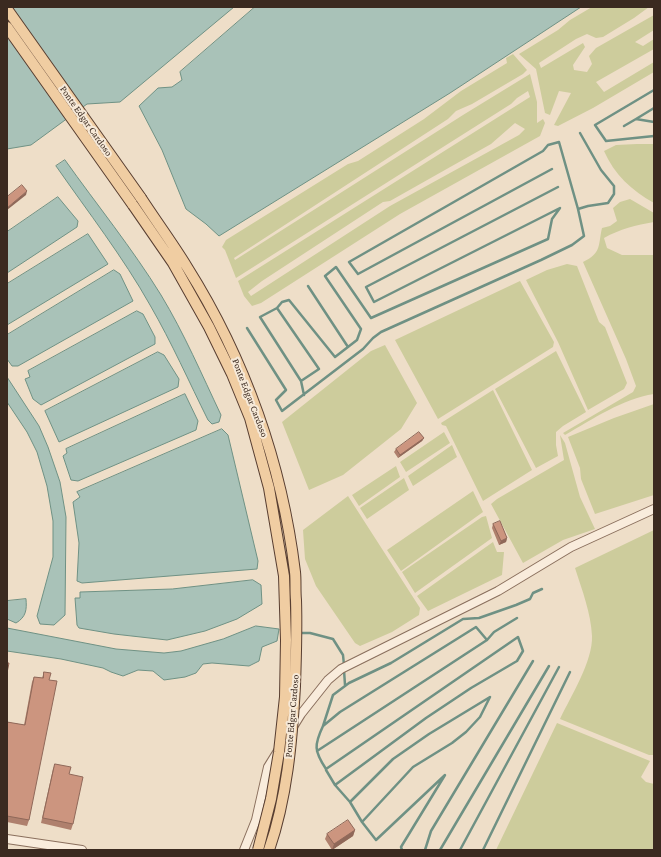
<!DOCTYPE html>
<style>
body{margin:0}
#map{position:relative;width:661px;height:857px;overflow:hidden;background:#eedec8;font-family:"Crimson Pro",serif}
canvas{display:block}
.frame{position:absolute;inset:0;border:8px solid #3b2a20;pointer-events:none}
</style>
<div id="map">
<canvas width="661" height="857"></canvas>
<div class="frame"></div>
</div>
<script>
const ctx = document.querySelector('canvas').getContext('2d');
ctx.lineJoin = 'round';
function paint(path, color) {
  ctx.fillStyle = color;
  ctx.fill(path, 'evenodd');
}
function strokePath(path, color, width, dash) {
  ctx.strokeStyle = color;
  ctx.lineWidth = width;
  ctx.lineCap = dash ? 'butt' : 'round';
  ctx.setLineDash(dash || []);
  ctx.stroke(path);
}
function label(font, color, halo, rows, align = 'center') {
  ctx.font = font + ' "Crimson Pro",serif';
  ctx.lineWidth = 4;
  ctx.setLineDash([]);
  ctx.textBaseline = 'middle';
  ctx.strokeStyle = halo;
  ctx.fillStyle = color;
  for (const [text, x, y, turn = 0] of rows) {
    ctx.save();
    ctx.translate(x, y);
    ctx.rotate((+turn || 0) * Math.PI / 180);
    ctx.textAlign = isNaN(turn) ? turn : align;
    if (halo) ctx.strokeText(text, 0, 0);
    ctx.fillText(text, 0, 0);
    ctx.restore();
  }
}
const green = new Path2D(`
 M592 7H649L634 18 603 37 596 38 587 34 576 39 539 63 541 68 583 43 585 47 573 65 574 70 587 72 592 64 589 56 596 48 654 15V30L635 42 643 46 654 39V49L596 82 604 92 654 62V72L593 108 558 126 554 125 571 93 559 91 550 115 545 113 536 69 519 54 558 30 570 20Z
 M513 54 527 70 523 74 472 104 456 111 448 119 234 258 235 260 463 115 530 74 537 102V123L543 119 545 123 540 136 400 214 261 303 252 306 244 296 238 281 530 97 528 91 517 98 511 104 236 278 225 250 222 247 226 240 348 164 358 161 424 119 461 91 507 63 506 58ZM515 123 525 129 519 135 390 206 251 296 248 292 262 281 383 202 390 201 491 144Z
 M637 144H654V203C632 191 614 174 604 151L616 145Z
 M630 199 654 213V222C636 225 620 229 604 238L607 248 622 255H654V394C622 399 593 419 565 435L563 433 633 392 636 386 626 359 583 262C602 253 598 245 602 228L610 226 617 221 613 208 620 202Z
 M567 264 577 266 599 322 605 327 627 383 624 389 588 410 558 342 526 280 547 270Z
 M520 281 554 342 553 347 438 419 395 340Z
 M385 345 417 403 401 429 343 475 309 490 282 422 371 351Z
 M556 351 586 412 563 426 556 432V445L558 456 536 468 495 389Z
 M493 390 532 470 483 501 446 426 442 425 441 423Z
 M654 404V495L595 514 581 479 580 468 568 437 614 418Z
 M444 432 450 443 406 472 400 462Z
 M560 435 565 443 580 497 595 529 563 540 523 563 491 504 497 499 564 460Z
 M452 445 457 457 413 486 408 476Z
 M396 466 400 477 359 506 352 495Z
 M404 478 409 490 367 519 360 508Z
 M473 491 483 512 401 571 387 550Z
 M348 496 420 608 419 615 392 632 360 646 355 643 316 586 305 559 303 530Z
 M486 516 492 538 415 593 402 572 482 517Z
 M654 530V755H649L560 719C571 696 593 661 592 636 591 613 582 590 575 568Z
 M493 542 497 552H504L502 575 428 611 417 596Z
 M557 723 650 761 641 777 646 782 654 784V850H496Z`);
const water = new Path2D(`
 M7 7H234L120 102 87 104 31 145 7 149Z
 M255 7H581L450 93 219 236 206 224 186 209 162 150 139 106 158 88 172 87 182 80 180 72Z
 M65 160C97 205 132 248 161 295 184 333 202 375 221 415L219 422 212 424 208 420C189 382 172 343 150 305 123 257 88 212 56 166Z
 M58 197 78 221 77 227 7 273V232Z
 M88 234 108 264 7 325V284Z
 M114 270 120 274 133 301 18 366H12L7 359V335Z
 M137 311 143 314 155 337V344L41 405 33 399 25 379 30 377 28 371Z
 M158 352 164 355 179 379 178 387 59 442 45 411Z
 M7 377 39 426 48 447 60 482 66 517 65 615 54 625 40 624 37 616 53 557V521L47 486 37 452 27 432 7 402Z
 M185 394 198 421 196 430 78 481 71 480 63 456 67 453 66 449Z
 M222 429 228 435 258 561 257 569 82 583 77 581 79 543 73 502 80 497 77 492Z
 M253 580 261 585 262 604 237 619 205 631 167 640 114 634 79 628 77 625 75 598H80V592L172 589Z
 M26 599C27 610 26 617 16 623L7 619V601Z
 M256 626 279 629 277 641 262 647 259 661 249 666 212 663 203 664 196 673 185 677 164 680 153 671 138 670 123 676 111 672 103 668 61 659 7 651V628L116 649 164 653 181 651 223 639Z`);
const stream = new Path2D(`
 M654 90 595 125 606 141 654 136
 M636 119 654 108
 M624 126 636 119 654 122
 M578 209 588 206 608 203 614 194V186L601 170 580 133
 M308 286 348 347
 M277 308 260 317 301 381 304 395
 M247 328 286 390 276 400 282 411 363 349 373 338 381 332 541 260 572 245 584 236 578 209 559 142 548 145 543 151 349 262 358 274 552 169
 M301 381 319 369 277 308 282 302 289 300 335 357 357 340 361 329 325 276 336 267 371 318 548 239 552 219 560 208 374 302 366 287 558 187
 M299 633H310L333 639 343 655 344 665
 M487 640 476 627 340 712 323 726 333 695 349 683 391 663 463 619 479 618 516 605 530 599 533 593 542 589
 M344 670 345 685
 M323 726C314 745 314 751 326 769L518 637 523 651 517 661 471 688 426 718 335 785
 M317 751 487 640 494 632 517 618
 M326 770 335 785 350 802 393 759 429 734 490 697 480 717 466 732 452 743 413 767 362 822
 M350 802 362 822 376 840 445 775 401 847 402 850
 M425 850 431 831 533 661
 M440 850 549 666
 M460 850 559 667
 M483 850 570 672`);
const minor = new Path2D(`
 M7 839 82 850
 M244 850 256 820 268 767 301 714 328 680 341 669 498 591 571 547 654 509`);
const major = new Path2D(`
 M7 9 141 198
 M7 27 133 205`);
const majorBridge = new Path2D(`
 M141 198C156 221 173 244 187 267 245 359 282 464 295 572 296 581 295 590 296 600 297 629 296 657 295 686 292 741 287 798 269 850
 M133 205 173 263 209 327 232 374 250 418 269 488 284 576 286 640 285 697 279 752 271 799 258 850`);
const wall = new Path2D(`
 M424 438 422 441 398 458 394 452 396 449Z
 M493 524 507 538 506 542 499 545 492 528Z
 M44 672 49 680 29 820 27 826 7 822V722L24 725 32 682 34 677 42 678Z
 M55 764 69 774 73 824 71 830 41 823 53 769Z
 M355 830 353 836 332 850 325 839 327 834Z`);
const shadedWall = new Path2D(`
 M27 191 26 195 7 210V208Z
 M424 438 422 441 398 458 400 455Z
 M507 538 506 542 499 545 501 541Z
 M355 830 353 836 332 850 334 844Z`);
const building = new Path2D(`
 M22 185 27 191 7 208V197Z
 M419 432 424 438 400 455 396 449Z
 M500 521 507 538 501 541 493 524Z
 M7 663H9L7 673Z
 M44 672 51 673 49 680 57 681 29 820 7 816V722L25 725 34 677 43 678Z
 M55 764 71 767 69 774 83 777 73 824 43 818Z
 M348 820 355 830 334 844 327 834Z`);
const streetNames = [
 ["Ponte Edgar Cardoso",86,121,55],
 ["Ponte Edgar Cardoso",250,398,69],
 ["Ponte Edgar Cardoso",292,716,-85]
];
paint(green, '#cdcc9c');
paint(water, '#a9c2b8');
strokePath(water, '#6f9184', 1);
strokePath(stream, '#6f9184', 2.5);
strokePath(minor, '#8a6f5d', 10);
strokePath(major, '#583e31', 12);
strokePath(minor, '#f9ecdc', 8);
strokePath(major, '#f0cda2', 10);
strokePath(majorBridge, '#583e31', 12, []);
strokePath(majorBridge, '#f0cda2', 10);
paint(wall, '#af806d');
paint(shadedWall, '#8f6859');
paint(building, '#cc957f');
strokePath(building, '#8f6859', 1);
label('10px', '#3b2a20', '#f6e9d8', streetNames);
</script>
